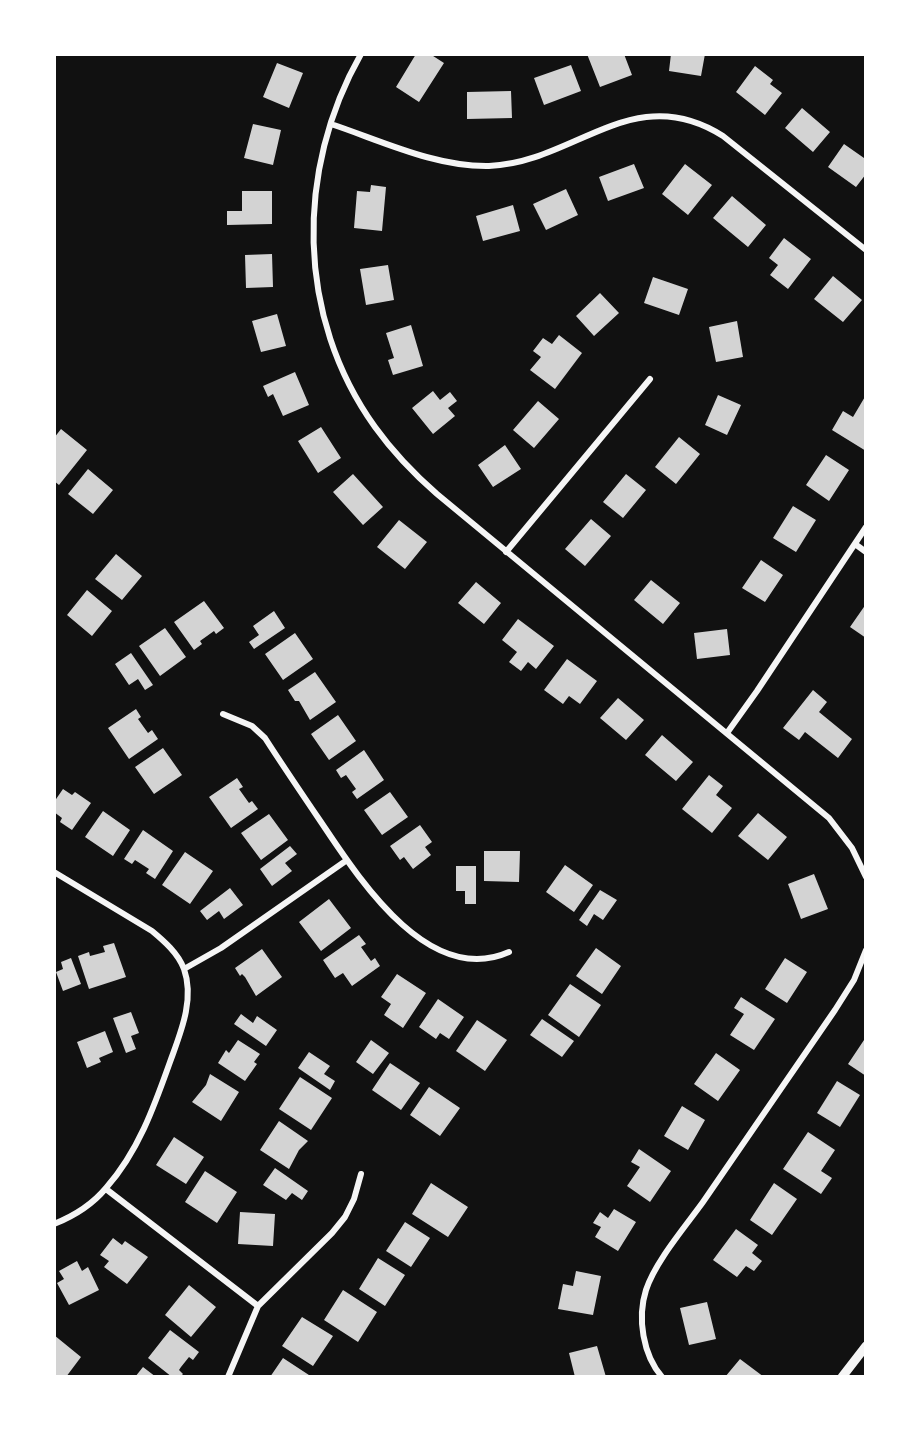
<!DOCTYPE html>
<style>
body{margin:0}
#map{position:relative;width:920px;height:1431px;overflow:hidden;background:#111;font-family:"Archivo Narrow",sans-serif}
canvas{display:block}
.frame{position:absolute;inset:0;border:56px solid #fff;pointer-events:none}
</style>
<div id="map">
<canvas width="920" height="1431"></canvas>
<div class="frame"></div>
</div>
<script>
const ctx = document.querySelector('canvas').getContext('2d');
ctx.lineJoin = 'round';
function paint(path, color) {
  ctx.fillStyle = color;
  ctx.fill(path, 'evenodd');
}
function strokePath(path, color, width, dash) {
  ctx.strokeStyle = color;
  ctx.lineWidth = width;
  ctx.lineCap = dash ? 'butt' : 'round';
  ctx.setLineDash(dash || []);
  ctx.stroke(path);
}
const building = new Path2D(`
 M416 54H430L444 63 419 102 396 87Z
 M587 54H624L632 75 600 87Z
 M671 54H705L701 76 669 71Z
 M277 63 303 73 289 108 263 97Z
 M571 65 581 91 544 105 534 78Z
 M755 66 773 80 770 84 782 93 765 115 736 92Z
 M511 91 512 118 467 119V92Z
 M802 108 830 132 813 152 785 128Z
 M253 124 281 130 273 165 244 158Z
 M844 144 864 158 866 155V174L856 187 828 167Z
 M634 164 644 188 608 201 599 177Z
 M685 164 712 185 688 215 662 194Z
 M371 185 386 187 382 231 354 228 357 191 370 192Z
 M566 189 578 215 546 230 533 204Z
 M242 191H272V224L227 225V211H242Z
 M732 196 766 225 748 247 713 218Z
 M513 205 520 231 483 241 476 216Z
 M784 238 811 259 788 289 770 275 778 265 769 258Z
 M272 254 273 287 246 288 245 255Z
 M388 265 394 300 366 305 360 269Z
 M833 276 862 300 843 322 814 299Z
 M653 277 688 289 679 315 644 303Z
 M600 293 619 313 594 336 576 316Z
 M277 314 286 346 261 352 252 321Z
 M737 321 743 357 716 362 709 327Z
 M411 325 423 366 393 375 388 360 394 358 386 333Z
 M559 335 582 353 555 389 530 370 541 357 533 351 543 338 552 344Z
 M295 372 309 405 283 416 273 394 268 397 263 386Z
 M433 391 440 400 450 392 457 401 448 408 455 416 433 434 412 408Z
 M718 395 741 405 727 435 705 425Z
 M866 395V451L832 430 843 411 853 417Z
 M538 401 559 419 534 448 513 430Z
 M321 427 341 458 318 473 298 441Z
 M61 429 87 450 59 485 54 481V438Z
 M679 437 700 454 676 484 655 467Z
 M505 445 521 469 493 487 478 465Z
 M826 455 849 470 829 501 806 485Z
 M88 469 113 490 93 514 68 494Z
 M353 474 383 507 363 525 333 492Z
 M626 474 646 490 623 518 603 502Z
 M793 506 816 520 796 552 773 538Z
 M591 519 611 536 585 566 565 549Z
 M399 520 427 542 405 569 377 547Z
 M116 554 142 576 122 600 95 579Z
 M761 560 783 575 765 602 742 588Z
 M651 580 680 603 663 624 634 600Z
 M476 582 501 603 484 624 458 603Z
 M87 590 112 611 92 636 67 615Z
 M204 601 224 628 216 634 214 631 200 641 202 644 194 650 174 622Z
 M866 604V638L850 627Z
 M274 611 285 628 254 649 249 642 259 635 253 626Z
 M518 619 554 646 536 669 528 662 521 671 509 662 517 652 502 640Z
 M165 628 186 657 160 676 139 646Z
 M727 629 730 655 697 659 694 633Z
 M295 633 313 659 283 680 265 654Z
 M131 653 153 685 145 690 138 679 129 685 115 664Z
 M567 659 597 681 580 704 569 696 563 704 544 690Z
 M315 672 336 702 310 720 299 701H295L288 690Z
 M813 690 827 702 819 712 852 739 838 758 805 732 799 740 783 728Z
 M618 698 644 720 626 740 600 718Z
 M136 709 141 717 138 719 148 733 152 730 158 739 129 759 108 728Z
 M338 715 356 741 329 760 311 734Z
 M662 735 693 762 676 781 645 755Z
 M163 748 182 775 154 794 135 767Z
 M364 750 384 780 357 799 352 792 356 789 346 775 341 778 336 770Z
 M709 775 723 786 716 795 732 808 712 833 682 809Z
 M237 778 243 787 239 789 249 803 252 801 258 809 231 828 209 797Z
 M63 789 72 795 75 792 91 803 72 830 60 822 62 818 54 812V802Z
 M390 792 408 817 382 835 364 810Z
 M103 811 130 830 113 856 85 837Z
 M758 813 787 837 768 860 738 836Z
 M269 814 288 840 261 860 241 833Z
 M420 825 432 842 425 847 431 855 413 869 404 857 400 860 390 846Z
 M143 830 173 851 155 879 146 873 149 869 135 860 132 864 124 859Z
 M290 846 297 854 285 863 292 871 272 886 260 869Z
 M484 851H520L519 882 484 881Z
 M185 852 213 871 190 904 162 885Z
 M565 865 593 885 574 912 546 892Z
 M456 866H476V904H465V891H456Z
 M814 874 828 909 801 919 788 884Z
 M230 888 243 905 224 919 219 911 207 920 200 911Z
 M600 890 617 900 603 920 594 914 587 926 579 920Z
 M329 899 351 928 321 951 299 922Z
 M359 935 366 944 361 947 371 961 375 958 380 966 352 986 343 973 335 978 323 960Z
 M114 943 126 977 89 989 78 956 89 952 90 956 105 952 103 946Z
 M596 948 621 966 602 994 576 976Z
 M262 949 282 977 256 996 245 977 242 974 240 976 235 968Z
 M71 958 81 984 63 991 56 972 63 969 61 962Z
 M785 958 807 972 787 1003 765 989Z
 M397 974 426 993 403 1028 384 1015 391 1004 381 997Z
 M570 984 601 1005 579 1037 548 1015Z
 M741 997 775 1019 754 1050 730 1035 744 1014 734 1008Z
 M438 999 464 1017 449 1039 440 1033 436 1039 419 1027Z
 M131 1012 139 1033 131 1036 136 1049 126 1053 113 1018Z
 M241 1014 253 1023 257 1016 277 1030 266 1046 234 1024Z
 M542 1019 574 1041 562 1057 530 1035Z
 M477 1020 507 1040 485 1071 456 1051Z
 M105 1031 113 1052 99 1058 101 1062 87 1068 77 1042Z
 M866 1037V1076L848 1064Z
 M238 1040 260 1054 254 1062 257 1064 245 1081 218 1063 226 1050 229 1053Z
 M371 1040 389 1053 373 1074 356 1062Z
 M309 1052 330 1066 324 1074 335 1081 330 1090 298 1068Z
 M716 1053 740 1070 718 1101 694 1084Z
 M390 1063 420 1083 401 1110 372 1090Z
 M210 1074 239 1092 221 1121 192 1102 206 1085Z
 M300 1077 332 1098 311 1130 279 1109Z
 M837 1081 860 1095 840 1127 817 1113Z
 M429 1087 460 1108 440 1136 410 1115Z
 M682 1106 705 1120 688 1150 664 1136Z
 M279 1121 308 1141 299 1150 289 1169 260 1150Z
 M808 1132 835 1150 821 1171 832 1178 821 1194 783 1169Z
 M174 1137 204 1157 186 1184 156 1165Z
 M639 1149 671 1171 650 1202 627 1186 640 1167 631 1162Z
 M275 1168 308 1191 302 1200 292 1193 286 1200 263 1185Z
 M205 1171 237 1192 217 1223 185 1202Z
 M431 1183 468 1207 448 1237 412 1214Z
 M774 1183 797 1199 772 1235 750 1220Z
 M614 1209 636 1222 618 1251 595 1237 601 1227 593 1223 600 1212 608 1218Z
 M240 1212 275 1214 273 1246 238 1244Z
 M405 1222 430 1238 411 1267 386 1251Z
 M736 1229 758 1245 752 1253 762 1261 754 1271 746 1266 737 1277 713 1260Z
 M113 1238 122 1245 125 1241 148 1257 127 1284 104 1267 109 1261 100 1255Z
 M378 1258 405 1275 385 1306 359 1289Z
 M77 1261 82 1271 88 1267 99 1290 69 1305 57 1283 64 1279 59 1271Z
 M576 1271 601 1276 593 1315 558 1309 563 1284 573 1286Z
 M189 1285 216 1307 191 1337 165 1315Z
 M343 1290 377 1312 358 1342 324 1320Z
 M707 1302 716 1339 689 1345 680 1308Z
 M302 1317 333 1336 313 1366 282 1346Z
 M170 1330 199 1352 193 1360 189 1357 181 1367 179 1370 183 1374 180 1377H172L148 1358Z
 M54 1335 81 1357 66 1377H54Z
 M597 1346 606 1377H575L569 1353Z
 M283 1358 312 1377H270Z
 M740 1359 764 1377H725Z
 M143 1367 156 1377H135Z`);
const minor = new Path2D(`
 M361 54C295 170 296 317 375 427 393 452 414 474 437 494L829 818 852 848 866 877
 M331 124C382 141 435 167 489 166 575 163 633 79 723 136L866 250
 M855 544 866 552
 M506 552 650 379
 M223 714 252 726 265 738C283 766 302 794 321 822 358 877 428 988 509 952
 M727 733 757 691 866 527
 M54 872 152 931C164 941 178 953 184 969 195 1000 180 1034 170 1062 154 1107 138 1152 106 1188 92 1205 74 1216 54 1224
 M184 969 221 948 347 860
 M106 1189 258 1306
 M228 1377 258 1306 332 1233 345 1217 354 1199 361 1174
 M662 1377C643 1355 637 1318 646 1290 655 1262 685 1227 703 1202 747 1138 791 1074 835 1010L854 980 866 950`);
const tertiary = new Path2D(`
 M842 1377 866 1346`);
paint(building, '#d3d3d3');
strokePath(minor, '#f5f5f5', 6);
strokePath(tertiary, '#f5f5f5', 9);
</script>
